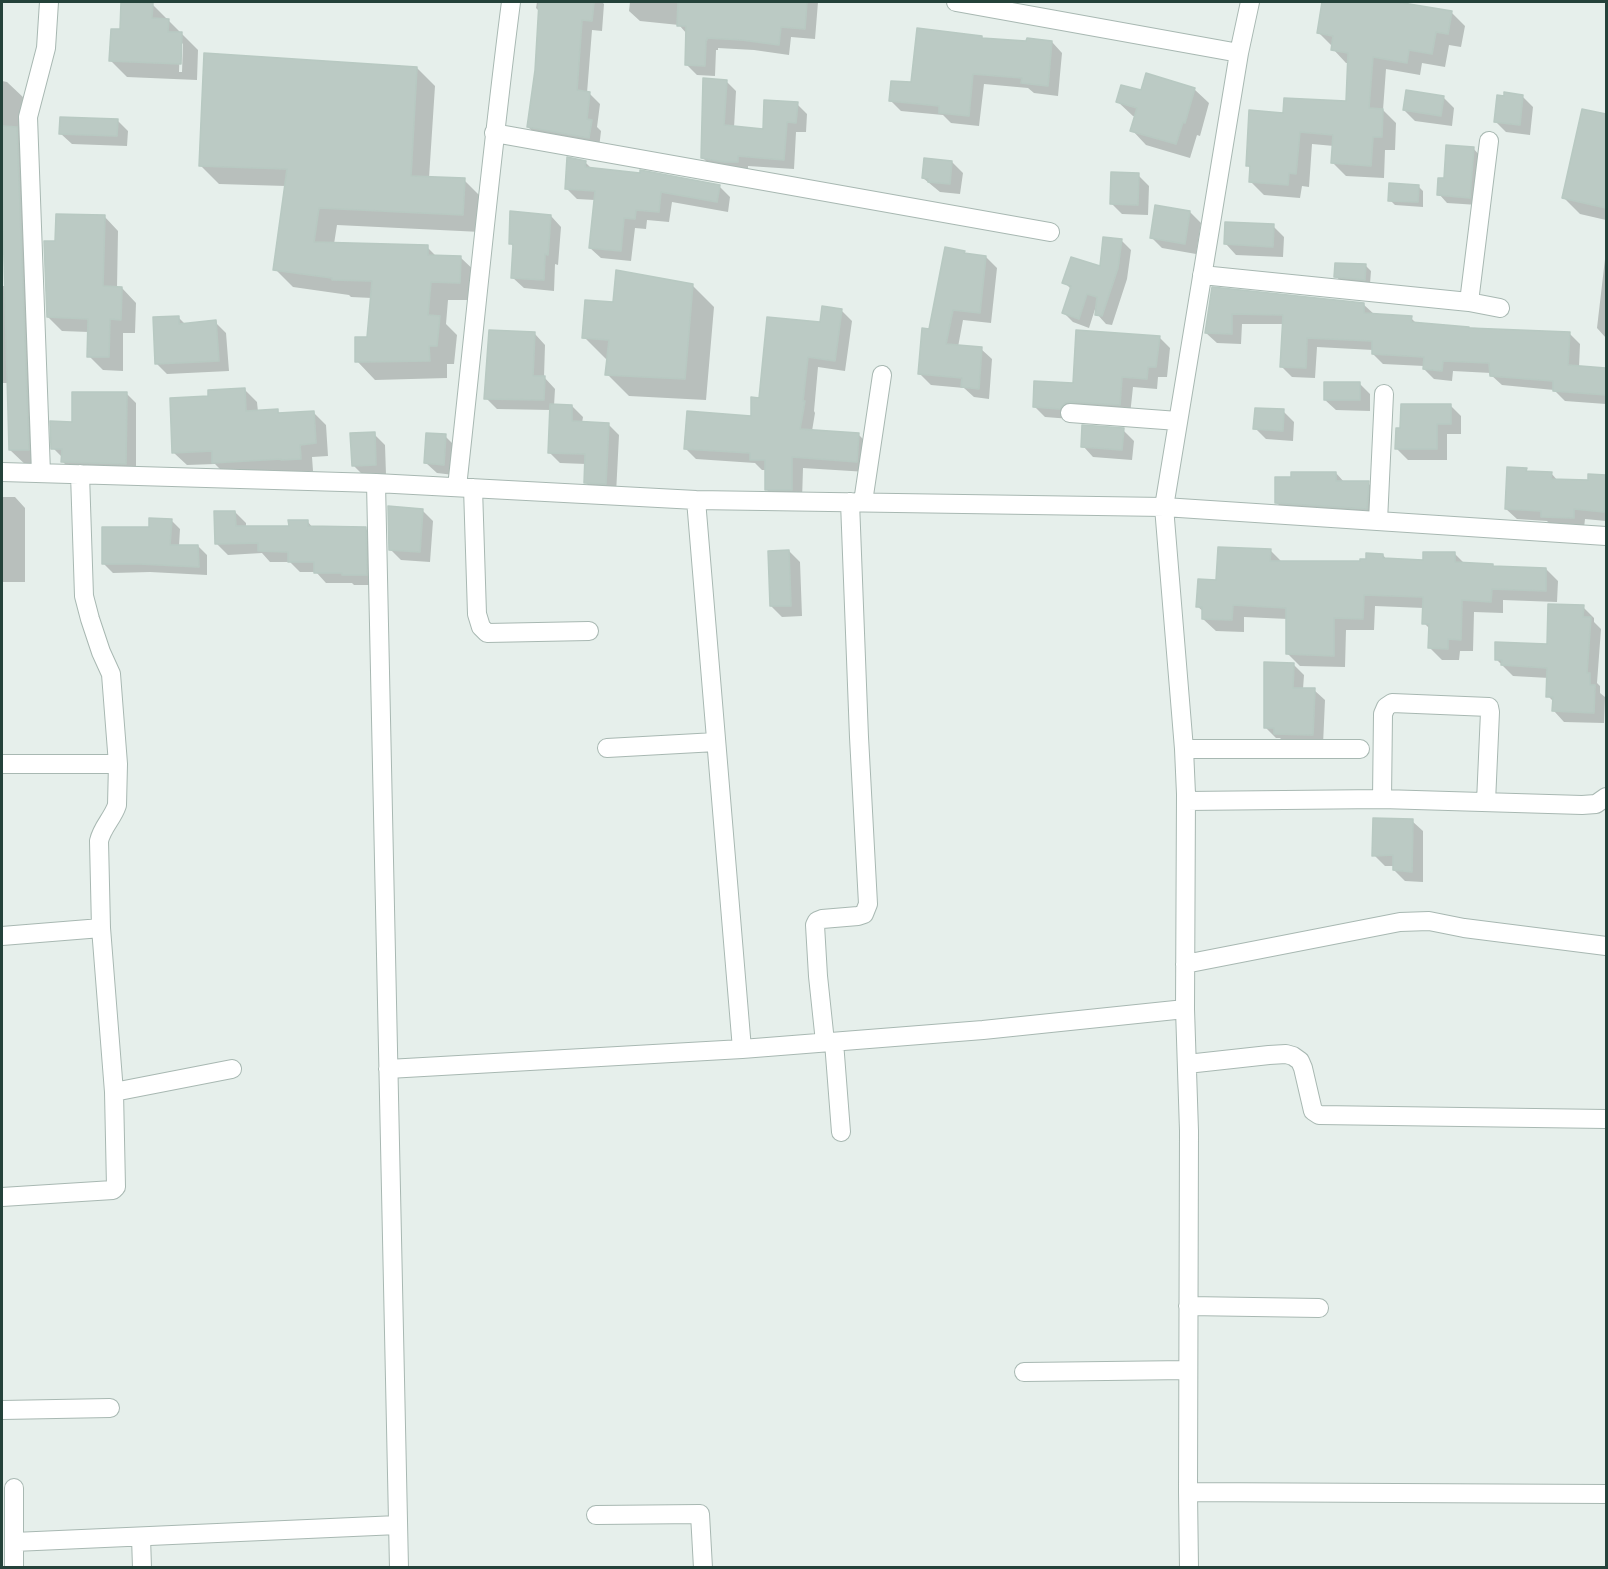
<!DOCTYPE html>
<style>
body{margin:0}
#map{position:relative;width:1608px;height:1569px;overflow:hidden;background:#e6efeb;font-family:"Varela Round",sans-serif}
canvas{display:block}
.frame{position:absolute;inset:0;border:3px solid #24423a;pointer-events:none}
</style>
<div id="map">
<canvas width="1608" height="1569"></canvas>
<div class="frame"></div>
</div>
<script>
const ctx = document.querySelector('canvas').getContext('2d');
ctx.lineJoin = 'round';
function paint(path, color) {
  ctx.fillStyle = color;
  ctx.fill(path, 'evenodd');
}
function strokePath(path, color, width, dash) {
  ctx.strokeStyle = color;
  ctx.lineWidth = width;
  ctx.lineCap = dash ? 'butt' : 'round';
  ctx.setLineDash(dash || []);
  ctx.stroke(path);
}
const shadow = new Path2D(`
 M537 2H602L604 4 602 31 592 30 587 93 590 94 600 104 597 127 601 131 599 148 539 137 528 127 536 70 540 12 536 8Z
 M630 2H818L815 39 791 37 789 55 754 50 718 48V50H716L715 76 697 75 686 64 687 34 679 25 640 21 629 11Z
 M1324 2H1388L1451 12 1465 26 1461 47 1449 45 1445 67 1422 63 1420 75 1386 69 1383 110 1396 123 1395 150H1385L1384 178 1346 176 1333 163 1334 146 1312 144 1309 187 1302 186 1300 198 1264 195 1250 181 1251 169 1247 165 1284 115 1347 102 1349 63H1346L1333 49 1332 46 1319 33Z
 M152 4 198 50 197 80 127 77 110 60 121 31ZM180 41 183 44 182 72H179Z
 M983 40 1052 42 1062 53 1058 96 1034 93 1028 88 984 84 979 126 951 123 943 115 901 111 890 100 912 84Z
 M417 68 435 86 429 178 464 180 482 198 481 232 337 225 334 244 427 247 437 257H460L479 275 478 300H448L446 324 457 335 454 364H447V378L375 380 357 361 369 338 372 298 351 297 349 295 293 287 275 269 286 186 219 184 201 166Z
 M2 81 7 82 25 99 46 467H28L10 450 8 383H2V286H6L2 173Z
 M726 81 736 91 734 128 764 130 797 104 807 114 806 132H796L794 169 748 166V172L713 168 703 158Z
 M1194 89 1209 103 1200 136 1197 135 1190 158 1146 145 1132 130 1136 117 1133 116 1118 102 1142 92Z
 M1522 96 1533 107 1530 135 1506 132 1495 121Z
 M1443 97 1454 108 1452 126 1415 121 1404 110Z
 M1583 111 1606 116V220L1580 214 1564 198Z
 M117 120 128 131 127 146 72 144 61 134Z
 M1473 148 1481 157 1478 205 1447 203 1439 194 1445 180Z
 M585 162 592 169 719 186 730 197 728 212 672 202 669 222 647 220 646 229 635 228 631 261 601 258 590 248 595 200 577 199 566 188Z
 M952 162 963 173 960 194 940 192 923 178Z
 M1138 175 1149 186 1148 215 1122 214 1111 203Z
 M1418 186 1423 191V207L1395 205 1390 200Z
 M1190 212 1201 223 1196 254 1162 248 1152 238Z
 M104 216 118 231 117 288H122L136 303 135 333H123V371L103 370 89 356V332L62 331 48 317 57 242Z
 M551 216 561 227 558 265 555 264 554 291 524 288 513 278 515 248 510 243Z
 M1273 226 1284 237 1283 257 1236 255 1226 244Z
 M1121 240 1131 250 1127 279 1112 325 1106 324 1097 314 1096 306 1089 328 1073 322 1063 312 1071 289 1064 282 1101 268Z
 M964 253 966 255 986 257 997 268 991 323 963 320 958 347 981 349 992 359 989 399 974 397 964 388 931 385 920 374Z
 M1605 259H1606V338L1597 328Z
 M1366 266 1371 271 1370 284 1341 282 1336 276Z
 M692 285 714 307 706 400 629 396 607 374 608 360 606 359 584 337 614 304Z
 M1213 289 1363 304 1375 315 1411 318 1417 324 1570 334 1580 344 1579 367 1606 369V404L1565 401 1554 390 1502 385 1491 375V373L1453 371 1452 381 1434 379 1424 369V366L1383 364 1373 354V350L1317 347 1315 378 1292 377 1282 367 1284 324H1242L1241 344 1217 343 1206 333Z
 M841 310 852 321 845 371 818 367 814 411 815 413 812 431 858 434 869 445 867 472 803 468 802 500H777L766 489 767 470H762L755 463 696 459 685 448 752 417 761 399 821 323Z
 M178 317 186 325 215 322 226 333 229 371 167 374 156 363Z
 M535 334 545 345 544 377 555 389 554 406H572L583 417 582 423 608 424 619 435 616 494 596 493 585 482 586 464 560 463 549 452 551 410 497 409 486 398Z
 M1159 337 1170 348 1167 377H1158L1157 389 1133 387 1130 415 1071 419 1045 417 1034 406Z
 M1359 383 1370 394V411L1336 410 1325 400Z
 M244 389 257 402 258 412 277 410 281 415 313 412 326 425 328 456 312 457 313 471 296 472 294 471 226 475 215 464 187 465 174 453 210 397Z
 M126 393 136 403V474L73 472 63 462V458L53 448 73 424Z
 M1450 405 1461 416V434H1447V460H1408L1397 449 1402 429Z
 M1283 411 1294 422 1293 441 1266 439 1255 428Z
 M1123 430 1134 441 1132 460 1093 457 1083 446Z
 M374 434 385 445 386 475 364 476 353 465Z
 M445 436 456 447 454 475 437 473 426 463Z
 M1526 469 1529 473H1551L1558 481 1589 482 1590 475 1606 476V521L1585 519 1584 528 1553 527 1547 521 1517 519 1506 509Z
 M1336 473 1345 483H1368L1378 493 1377 518 1287 513 1276 502Z
 M2 497H15L25 508V582H2Z
 M422 510 433 521 430 562 401 560 390 549Z
 M235 512 246 523V527H290L308 522 313 528H365L376 539 377 585H354L352 583H326L316 572H300L290 562H270L262 553 228 555 217 544Z
 M171 520 180 529 179 546H198L207 555V575L150 572 113 573 104 564 150 528Z
 M1270 550 1282 562 1361 563 1383 555 1387 560 1425 562 1455 554 1465 564 1492 565 1495 568 1546 569 1558 581 1557 602 1503 600V613L1474 612 1473 651H1460L1459 660H1442L1429 647 1430 629 1424 623V608L1375 606 1374 630H1346L1345 667 1300 666 1287 653 1288 619 1244 617V632L1216 631 1203 619 1204 612 1198 607 1218 581Z
 M789 551 800 562 802 616 782 617 771 606Z
 M1583 607 1594 618V622L1601 629 1597 683 1600 686V693L1605 697 1604 723 1564 722 1554 711V702L1548 696 1549 678 1513 676 1496 659 1549 646Z
 M1293 664 1304 675 1303 689 1314 690 1325 700 1323 745 1286 744 1280 738H1276L1265 727Z
 M1412 821 1423 831V882L1405 881 1394 870 1395 866H1385L1374 855Z`);
const building = new Path2D(`
 M121 2 153 3 152 18 169 19 168 32H182L181 64 109 61 111 29H120Z
 M539 2H594L592 21 582 20 577 90 590 92 587 119 592 120 589 138 527 127 535 70Z
 M678 2H807L805 29 781 27 779 45 742 40 707 38V40H706L705 66 685 65 686 26H677Z
 M1322 2H1397L1452 11 1448 34 1436 32 1432 54 1409 50 1407 63 1373 57 1369 108 1383 109 1382 137H1373L1371 166 1331 163 1333 135 1300 132 1296 174 1289 173 1288 185 1249 182 1250 166H1246L1249 110 1283 113 1284 98 1346 101 1348 53 1331 50 1333 36 1317 33Z
 M917 28 982 36V38L1026 41 1027 38 1052 41 1048 86 1021 83 1022 78 973 74 969 116 939 113V106L889 101 891 81 911 82Z
 M204 53 417 67 411 176 465 178 463 215 319 208 314 242 428 245V255L461 256 460 283 431 282 428 315 440 316 437 346H429L430 361 355 362V337H367L372 281 332 280V278L273 270 287 169 199 166Z
 M1146 73 1195 88 1185 123 1183 122 1176 144 1130 131 1137 108 1116 102 1121 85 1141 90Z
 M703 78 727 80 724 125 763 129 764 100 798 102 796 123 787 122 784 160 738 156V162H724L701 158Z
 M1406 90 1444 96 1441 116 1403 110Z
 M1504 92 1523 95 1520 125 1494 122 1497 95 1504 96Z
 M1582 109 1606 114V208L1562 198Z
 M60 117 118 119 117 136 59 134Z
 M2 126 17 127 29 450H9L2 188Z
 M1446 145 1474 147 1470 198 1437 195 1438 178H1444Z
 M567 157 586 161 585 167 640 173V170L720 185 717 202 661 192 659 212 636 210 635 219 624 218 621 251 589 248 595 191 565 189Z
 M924 158 952 161 950 184 928 182V179L922 178Z
 M1111 172 1139 173 1138 205 1110 204Z
 M1389 183 1419 185 1418 202 1388 201Z
 M1155 205 1190 211 1185 244 1150 238Z
 M510 211 551 215 548 255 545 254 544 280 511 278 513 244H509Z
 M56 214 105 215 103 286 122 287 121 320 110 319 109 357H87L88 319 47 317 44 241H55Z
 M1225 222 1274 224 1273 247 1224 244Z
 M1103 237 1122 239 1118 268 1102 316 1095 315 1097 297 1087 294 1079 319 1062 313 1071 286 1062 283 1071 257 1100 266Z
 M945 247 965 251 964 253 986 256 980 313 953 310 946 344 982 347 979 389 961 387 962 378 918 374 922 328 929 329Z
 M1335 263 1366 264 1365 280 1334 277Z
 M616 270 693 284 685 379 605 375 609 340 582 338 585 300 613 302Z
 M1212 287 1364 303V313L1412 316 1411 322 1469 327V328L1570 332 1568 365 1606 368V395L1553 391V381L1490 376 1489 363 1443 361 1442 371 1423 369 1424 357 1372 354V341L1307 338 1306 368 1280 367 1283 315 1232 314V334L1205 333Z
 M822 306 842 309 835 361 808 357 803 401H805L800 429 859 433 857 462 792 457V490H765V460H750V453L684 449 687 411 751 416V397L759 398 767 317 820 322Z
 M179 316V324L216 320 219 361 155 364 153 317Z
 M489 330 535 332 533 376H545L544 400 484 399Z
 M1076 330 1160 336 1156 367H1148L1147 379 1122 377 1120 405 1071 402 1065 403 1060 409 1033 407 1034 381 1073 383Z
 M1324 382H1360V400H1324Z
 M245 388 246 411 278 409V413L314 411 316 443 300 445 301 459 281 460V459L212 463V451L172 453 170 398 208 396V390Z
 M72 392H127L126 464 61 462 62 449H51L50 421 72 422Z
 M550 404 572 405V421L609 423 606 484 584 483 585 454 548 453Z
 M1401 404H1451V424H1437V449H1395L1396 428H1400Z
 M1255 408 1284 409 1283 431 1253 429Z
 M1082 425 1124 428 1122 450 1081 447Z
 M375 432 376 465 352 466 350 433Z
 M426 433 446 434 444 465 424 463Z
 M1507 467 1527 468 1526 471 1552 472 1551 479 1588 480V474L1606 475 1604 512 1574 509V518L1541 517V511L1505 509Z
 M1291 472H1336V481H1369L1367 509 1275 503V477H1291Z
 M388 506 423 509 420 552 389 550Z
 M214 511H235L236 526H289L288 520H308V526L366 527 367 575H342V573H314V562H288V552L258 551V543L215 544Z
 M149 518 172 519 170 545H198L199 567 140 564H102V527H149Z
 M1218 547 1271 549 1270 561H1360V559H1366V553L1383 554V558L1423 560V552H1455V562L1493 564V566L1546 568V591L1492 589 1491 602 1462 600 1461 640 1448 639V649L1428 648 1429 624H1422L1423 597 1364 595 1363 619 1334 618V656L1286 654V608L1233 605 1232 620 1202 619V607H1196L1198 579 1216 580Z
 M789 550 791 606H770L768 551Z
 M1548 604 1584 605 1583 617H1591L1587 673H1590V685H1595L1594 713 1552 711 1553 697H1546L1547 668 1501 665 1502 660H1495V642L1547 644Z
 M1264 662 1294 663 1293 688H1315L1313 735 1274 734V728H1264Z
 M1373 818 1413 819 1412 872 1393 870V855L1372 856Z`);
const minor = new Path2D(`
 M956 2 1239 53
 M494 133 1050 232
 M1202 275 1469 302 1500 308
 M1469 302 1489 141
 M1070 413 1178 421
 M2 472 376 483 696 500 1164 507 1606 536
 M41 473 28 117 46 48 49 2
 M376 483 399 1568
 M457 487C475 325 490 163 511 2
 M473 488 477 614 481 627 487 633 589 631
 M696 500 742 1049
 M863 502 882 375
 M1378 521 1384 394
 M607 748 716 742
 M1184 749H1360
 M2 764H118
 M1382 799 1383 714 1386 707 1392 703 1489 707 1490 712 1486 802
 M1186 801 1382 799 1582 805 1596 804 1606 797
 M2 936 101 928
 M1185 964 1400 922 1429 921 1464 928 1606 946
 M825 1042 818 976 815 925 817 921 822 919 858 916 864 914 868 904 859 737 850 502
 M834 1042 841 1132
 M1187 1064 1269 1055 1286 1054 1293 1056 1300 1061 1303 1068 1313 1111 1319 1115 1606 1119
 M388 1069 742 1049 983 1030 1185 1009
 M114 1092 232 1069
 M2 1197 113 1190 116 1187 114 1092 101 928 99 841C102 827 113 818 117 805L118 764 111 674 101 652 90 619 84 596 80 474
 M1188 1306 1319 1308
 M1024 1372 1188 1370
 M2 1410 110 1408
 M1188 1492 1606 1494
 M596 1515 700 1514 703 1568
 M141 1537 142 1568
 M14 1542V1488
 M14 1568V1542L398 1525
 M1189 1568 1188 1492 1189 1131 1185 1009 1186 794 1184 749 1164 507 1239 53 1250 2`);
paint(shadow, '#0003');
paint(building, '#bbcac4');
strokePath(building, '#b8c9c2', 1.5);
strokePath(minor, '#a8b8b2', 20);
strokePath(minor, '#fff', 18);
</script>
